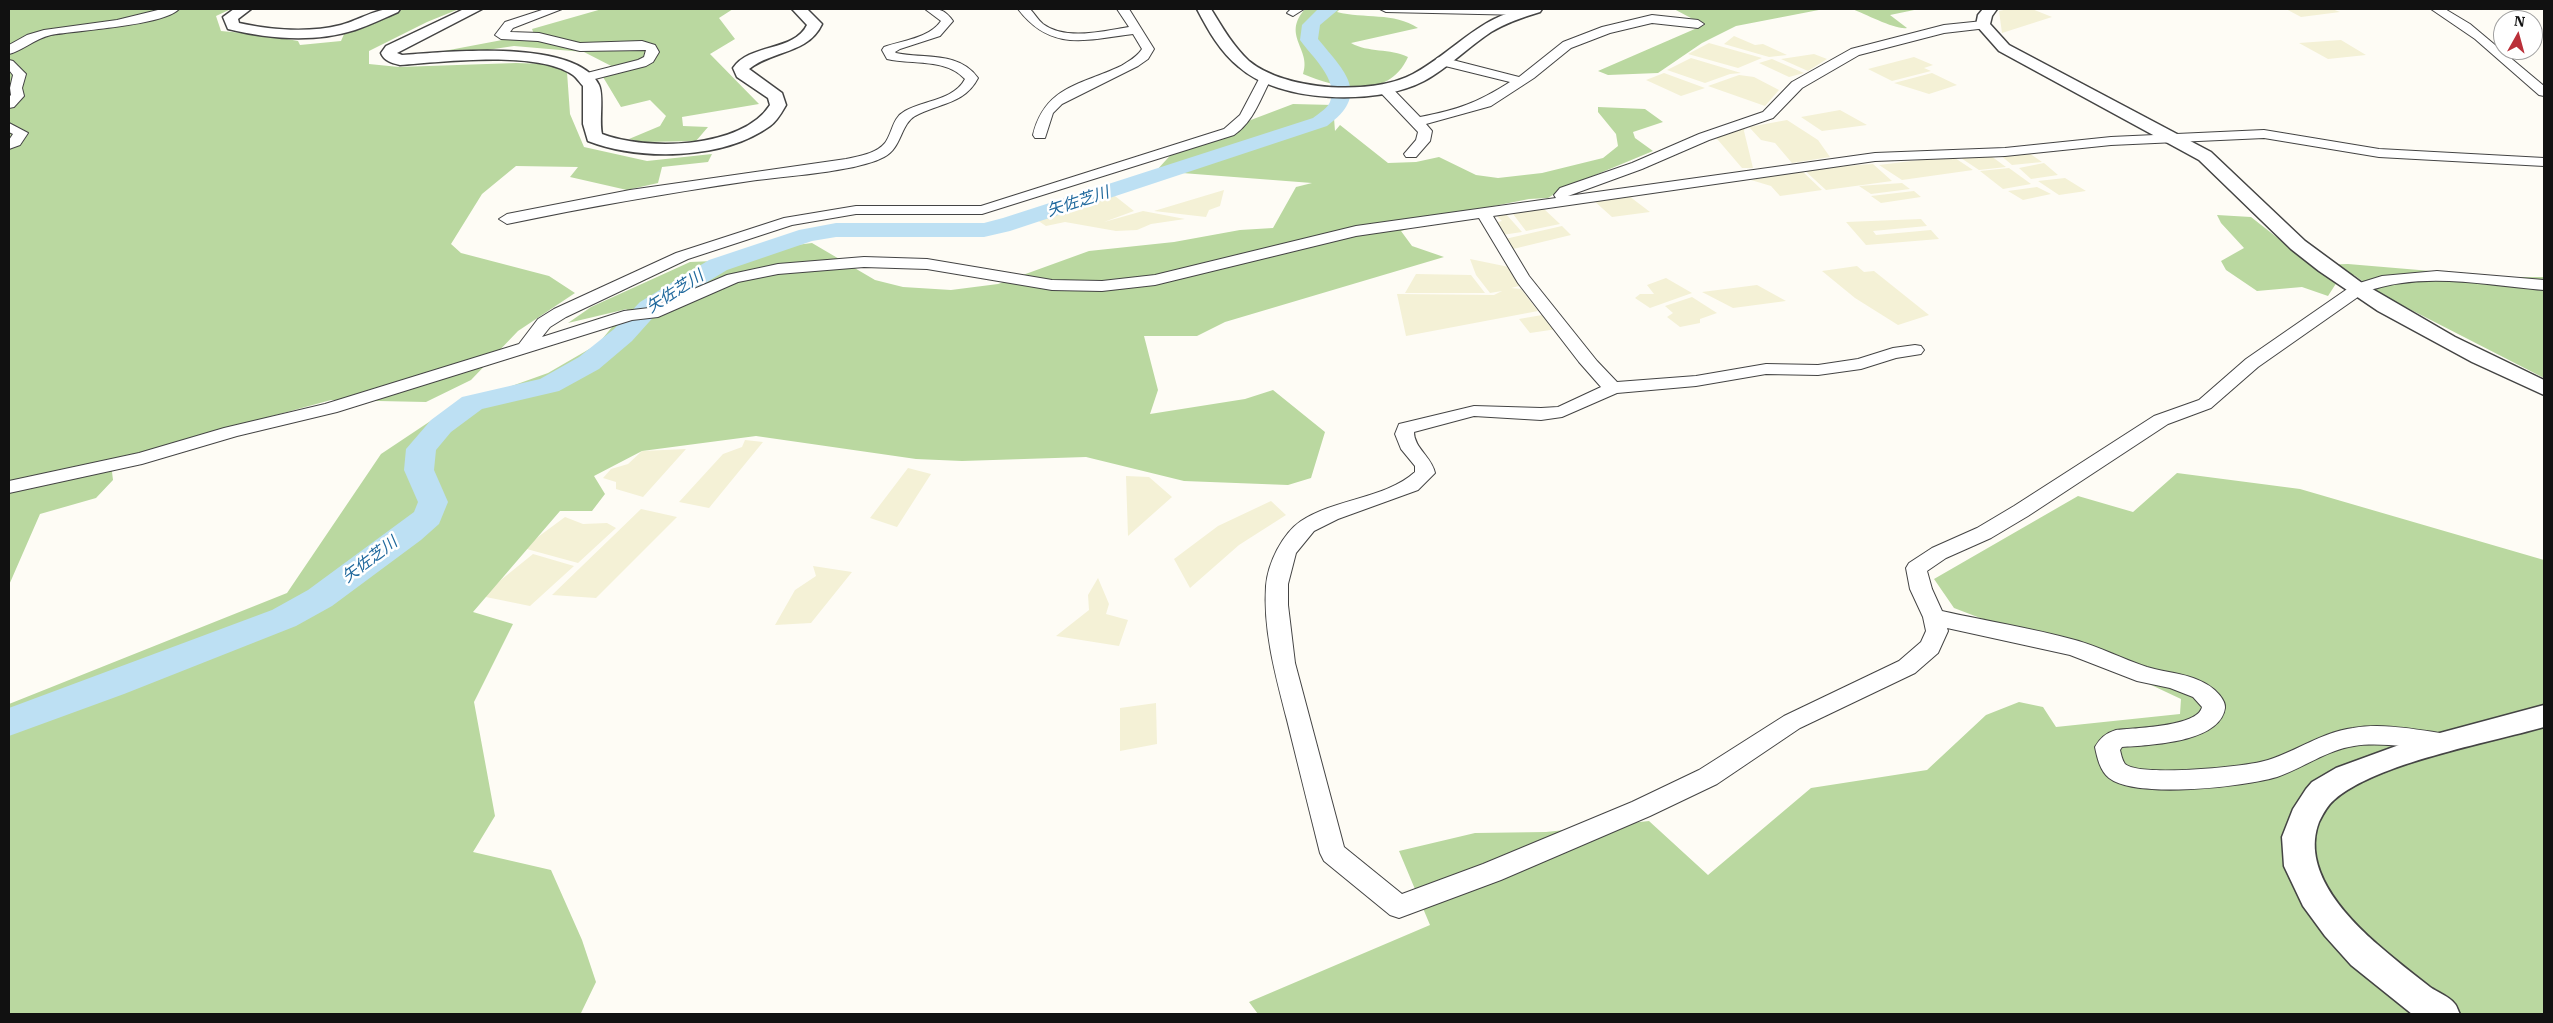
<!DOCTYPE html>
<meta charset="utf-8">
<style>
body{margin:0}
#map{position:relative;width:2553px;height:1023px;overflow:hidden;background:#fefcf5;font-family:"IBM Plex Serif",serif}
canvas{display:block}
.frame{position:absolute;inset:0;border:10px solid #111;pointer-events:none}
.north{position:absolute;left:2493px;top:10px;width:50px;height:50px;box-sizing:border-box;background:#fff;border:1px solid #a0a0a0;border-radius:50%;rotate:7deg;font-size:14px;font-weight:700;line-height:20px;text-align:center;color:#111}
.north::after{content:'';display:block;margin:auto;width:18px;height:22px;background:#ba3039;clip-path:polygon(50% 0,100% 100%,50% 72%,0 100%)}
</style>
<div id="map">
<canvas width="2553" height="1023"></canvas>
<div class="frame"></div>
<div class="north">N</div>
</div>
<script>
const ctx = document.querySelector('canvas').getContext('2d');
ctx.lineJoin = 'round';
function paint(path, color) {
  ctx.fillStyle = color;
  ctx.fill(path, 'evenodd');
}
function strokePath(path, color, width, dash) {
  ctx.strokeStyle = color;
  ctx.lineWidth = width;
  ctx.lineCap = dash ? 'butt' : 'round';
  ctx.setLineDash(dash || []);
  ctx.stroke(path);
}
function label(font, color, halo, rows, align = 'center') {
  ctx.font = font + ' "IBM Plex Serif","Noto Sans JP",serif';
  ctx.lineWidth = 5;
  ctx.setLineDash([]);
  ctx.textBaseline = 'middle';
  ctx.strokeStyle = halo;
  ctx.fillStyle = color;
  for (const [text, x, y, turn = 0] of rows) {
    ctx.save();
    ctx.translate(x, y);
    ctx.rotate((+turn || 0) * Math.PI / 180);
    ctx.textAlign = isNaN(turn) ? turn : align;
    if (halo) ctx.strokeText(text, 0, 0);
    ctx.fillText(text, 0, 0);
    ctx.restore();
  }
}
const farmland = new Path2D(`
 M2008 9H2032L2052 17 2002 33 1999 11Z
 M2286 9H2332L2340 12 2301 17Z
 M1734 36 1755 45 1763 44 1787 55 1769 57 1724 44Z
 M2341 40 2366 55 2328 59 2299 43Z
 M1709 43 1762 58 1738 68 1688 54Z
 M1814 54 1827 59 1808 71 1781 59Z
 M1914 57 1933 65 1924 68 1931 71 1892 81 1868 69Z
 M1691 58 1741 73 1730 74 1705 83 1667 70Z
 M1772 59 1804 73 1789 77 1759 63Z
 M1664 73 1705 88 1681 96 1646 80Z
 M1932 73 1957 85 1929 94 1894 83Z
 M1739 75 1754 77 1779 90 1765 106 1708 86Z
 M1840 110 1867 125 1822 131 1801 117Z
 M1787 120 1818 140 1830 157 1792 163 1775 143 1761 140 1749 127Z
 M1747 123 1744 131 1753 168H1742L1712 133Z
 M2029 153 2042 162 2012 165 1999 154Z
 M1952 156 1973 170 1902 180 1879 165Z
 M1958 156H1991L2006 167 1979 170Z
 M2044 163 2058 175 2031 179 2019 168Z
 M1873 164 1892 181 1826 190 1803 169Z
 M2009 168 2031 184 2003 189 1980 171Z
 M1801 170 1822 190 1780 196 1771 186 1751 180Z
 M2065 178 2086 191 2059 195 2038 181Z
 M1902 183 1910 189 1871 194 1859 186Z
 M2037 187 2051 194 2023 200 2008 191Z
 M1224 190 1220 206 1209 210 1206 217 1154 211Z
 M1914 191 1921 197 1881 203 1871 196Z
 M1106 194 1115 196 1134 211 1104 222 1143 211 1185 219 1151 224 1137 230 1116 231 1065 222 1046 226 1037 220Z
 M1629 196 1650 212 1612 217 1593 200Z
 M1543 208 1560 224 1526 231 1513 214Z
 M1506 214 1522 232 1502 235 1494 223 1502 221 1496 215Z
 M1921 219 1927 226 1873 231 1876 235 1931 230 1939 239 1866 245 1846 222Z
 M1562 226 1571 235 1513 249 1505 239Z
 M1470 259 1509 267 1523 285 1511 288 1521 289 1538 311 1406 336 1397 294 1494 295 1502 291 1490 293 1476 275Z
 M1857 266 1864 272 1874 271 1929 315 1898 325 1855 298 1822 271Z
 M1416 274 1471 275 1485 293H1405Z
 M1666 278 1692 293 1650 308 1635 298 1640 294H1654L1647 285Z
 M1757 285 1786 301 1733 308 1702 292Z
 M1692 297 1717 313 1700 319V323L1680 327 1667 317 1673 313 1665 306Z
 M1542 315 1557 329 1530 333 1519 319Z
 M745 440 763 442 709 508 679 502 723 454 742 447Z
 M686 449 643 497 616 489V482L603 478 611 469 628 464 642 451Z
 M908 468 931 474 897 527 870 518Z
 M1126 476 1149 477 1172 497 1128 536Z
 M1271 501 1286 515 1239 545 1190 588 1174 559 1218 526Z
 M641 509 677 517 596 598 552 595Z
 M565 517 583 524 607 523 616 528 578 563 523 548Z
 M533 554 574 566 530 606 481 596Z
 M813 566 852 572 811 623 775 625 795 590 816 576Z
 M1098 578 1109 604 1106 614 1128 620 1119 646 1056 636 1089 610 1088 595Z
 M1156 703 1157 744 1120 751V708Z`);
const forest = new Path2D(`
 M9 9H231L216 16 221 31 265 35 298 41 300 45 341 41 345 32 400 9H459L427 22 369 51V64L399 67 516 63 549 64 567 72 570 114 584 147 647 161 712 154 708 162 662 167 658 183 627 190 570 177 578 167 516 166 482 194 451 244 461 253 549 276 575 293 518 331 471 380 426 402 331 400 177 442 111 464 113 480 96 498 40 514 9 585Z
 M602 9H733L719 18 735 39 710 54 759 104 682 117 683 126 708 127 696 141 640 142 629 139 660 126 666 116 650 100 621 107 603 77 621 71 584 52 514 46 467 53 428 54 534 34 532 29Z
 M1305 9H1340L1337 12C1364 19 1394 12 1418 28L1351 43C1368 53 1390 48 1408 57 1389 100 1338 89 1303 74 1312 49 1281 36 1305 9Z
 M1674 9H1824L1736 26 1702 43 1658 73 1608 75 1598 71 1704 25Z
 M1852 9H1919L1890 15 1907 28C1895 30 1866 14 1852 9Z
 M1293 104 1333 105 1335 131 1340 125 1388 163 1416 162 1439 157 1476 175 1498 178 1542 173 1603 158 1618 146 1616 134 1598 112V107L1645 109 1663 122 1633 132 1635 138 1653 151 1564 188 1548 198 1529 199 1474 210 1401 231 1412 246 1444 257 1225 322 1197 336H1144L1158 390 1150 414 1245 399 1273 390 1325 432 1311 478 1288 485 1184 481 1086 457 962 461 916 459 756 436 642 451 594 476 605 494 592 511H560L473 612 513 624 474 702 495 816 473 852 551 870 582 940 596 982 581 1013 9 1014V704L287 593 381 454 450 408 548 373 598 344 627 309 568 323 591 307 690 262 737 260 788 246 812 243 875 280 903 287 951 290 998 284 1089 251 1174 242 1240 230 1273 228 1296 187 1312 183 1156 171 1177 148Z
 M2217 215 2251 217 2312 265 2348 264 2502 277H2544V378L2380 294 2354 275 2337 282 2328 296 2302 287 2257 291 2226 270 2221 261 2244 248 2221 223Z
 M2177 473 2300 489 2544 560V1014H1258L1249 1002 1430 925 1399 851 1475 833 1546 832 1649 821 1708 875 1811 788 1927 770 1986 715 2019 702 2043 707 2056 727 2180 714 2181 699 2132 676 1954 608 1934 579 2078 496 2133 512Z`);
const river = new Path2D(`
 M1318 9H1339L1320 25 1318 39C1345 72 1371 94 1327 126L1010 231 984 237H836L812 241 727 270 658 312 632 341 599 369 559 391 482 409 451 432 436 450 434 470 448 502 439 524 421 540 332 606 296 626 124 694 9 736V708L272 610 308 590 414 512 418 502 404 470 406 449 431 420 462 397 540 379 579 357 614 329 640 302 709 260 799 230 836 223H984L1003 218 1313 118C1319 113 1327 109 1330 102 1339 79 1311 56 1300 40L1302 25Z`);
const minor = new Path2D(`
 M162 9H179C163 26 77 30 51 35 34 39 22 51 9 54V45L27 35 44 30 117 20Z
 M545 9H562L513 28 510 32 539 33 580 43 642 41 655 45 659 52 653 62 646 66 587 81 583 80 581 77 583 74 638 60 644 57 646 50 580 51 538 41 501 39 495 35 505 22Z
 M925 9C939 8 945 10 953 21L940 36 900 49 895 52 896 53C924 59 959 51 978 78 965 104 939 103 915 116 900 125 902 148 884 157 856 172 784 176 750 181 668 193 588 207 507 224L499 219 507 214 630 190 846 159C859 156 876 154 885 143 893 132 892 118 905 111 925 100 954 100 965 79 945 58 913 65 887 59L882 50 884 47C903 40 928 39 941 21Z
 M1018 9H1030C1035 14 1038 20 1043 24 1066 41 1103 31 1129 27L1117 9H1129L1154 49 1148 59 1138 66 1062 104 1053 113 1045 138H1035L1033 135C1045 86 1081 85 1121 66 1129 61 1137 57 1142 49L1133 34C1085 40 1051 52 1018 9Z
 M1291 9H1304L1293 16 1287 13Z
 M1380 9H1526L1531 12 1525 15 1386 12Z
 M2431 9H2445L2470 24 2544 86V96L2539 95 2475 39Z
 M1652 15 1698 20 1704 24 1698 28 1652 23 1610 33 1571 48 1534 78 1491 106 1426 124 1432 131 1430 141 1416 157H1406L1404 154 1416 140 1418 132 1380 92 1379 89 1380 86H1390L1420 117C1457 110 1477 103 1510 82L1437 64 1435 61 1437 58 1441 57 1519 77 1563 42 1602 27Z
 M1983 21 1987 22V28L1944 33 1859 55 1802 88 1773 118 1709 140 1642 169 1568 196 1875 153 2005 148 2111 137 2264 130 2379 149 2544 158V166L2379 157 2264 138 2111 145 2005 156 1875 161 1493 216 1529 276 1597 361 1617 382 1696 376 1766 364 1818 365 1858 359 1893 348 1915 345 1921 346 1924 350 1921 354 1896 358 1861 369 1818 375 1766 374 1696 386 1617 393 1562 417 1541 420 1474 416 1414 432C1414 448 1432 457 1435 473L1418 490 1338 519 1314 531 1296 553 1288 584V605L1295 663 1344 847 1402 894 1483 864 1632 802 1699 770 1784 716 1899 661 1921 642 1926 631 1923 617 1910 589 1906 568 1909 563 1932 548 1977 528 2014 506 2154 416 2199 400 2246 359 2353 285 2382 276 2437 271 2544 280V290C2484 285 2423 271 2365 292L2258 367 2211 408 2168 424 2028 516 1991 538 1946 558 1927 571 1932 589 1942 611C1986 621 2032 628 2075 640 2100 647 2123 659 2147 667 2167 673 2189 673 2208 685 2215 689 2226 700 2225 708 2220 743 2149 745 2122 747L2120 750C2121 754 2122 760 2125 764 2140 777 2247 767 2268 760 2297 751 2322 732 2353 728 2382 723 2412 729 2440 733L2448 736 2452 742 2448 748C2434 753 2418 748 2404 746 2387 745 2371 743 2354 746 2327 750 2303 768 2277 777 2244 787 2136 799 2109 778 2100 771 2097 757 2095 747 2100 738 2106 733 2116 730 2133 728 2198 727 2202 707L2193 697 2170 688 2137 681 2070 655 1947 628 1948 631 1938 653 1915 673 1800 728 1717 784 1650 816 1501 880 1399 918 1390 915 1324 861 1320 853C1309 809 1298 765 1287 720 1276 677 1263 631 1266 586 1268 563 1282 534 1301 521 1336 498 1385 499 1415 472V466L1401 449 1395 434 1399 424 1474 406 1541 408 1558 407 1601 387 1579 362 1518 283 1479 218 1356 236 1155 285 1102 291 1052 290 927 269 864 267 778 274 738 282 658 317 632 320 337 412 237 436 142 464 9 493V481L139 453 224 428 325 404 519 344 538 319 554 309 676 253 784 218 856 206H981L1224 129 1240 115 1259 79 1265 75 1271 79C1260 99 1254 121 1234 135L982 214H856L792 225 688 259 566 317 550 327 542 337 624 311 649 308 727 275 778 264 864 257 927 259 1052 280 1102 281 1155 275 1356 226 1556 198 1554 195 1560 188 1632 163 1699 134 1763 112 1792 82 1851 49 1944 25Z
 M9 60 13 61 26 74 22 88 24 96 14 107 9 108V97L11 95 10 88 13 75 9 70Z
 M9 123 28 133 20 145 9 149V140L13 134 9 132Z`);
const tertiary = new Path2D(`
 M234 9H251L238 19 239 23C271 30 309 33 341 25 363 19 376 7 400 9L398 12C384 18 370 25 355 30 314 43 269 39 228 29L223 17Z
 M464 9H482L397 53 402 55C445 52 576 38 599 85 604 96 599 120 602 134 646 151 742 149 770 105L768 98 737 77 733 68C750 43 794 52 807 25L792 9H807L822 24C808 54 773 50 749 69L782 93 786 105C782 112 777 121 770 126 723 160 640 161 588 141L583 124V86C580 83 577 78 573 75 537 50 442 62 400 65 392 63 384 61 381 53L386 46Z
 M1197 9H1211C1222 27 1233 46 1249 61 1285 91 1372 96 1413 74 1457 51 1488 5 1542 9L1540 12C1523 17 1506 23 1491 32 1468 47 1448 68 1424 81 1377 106 1279 103 1239 67 1220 52 1208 30 1197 9Z
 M1983 9H1997L1992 16 1990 24 2009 45 2211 152 2305 241 2362 283 2455 337 2544 380V395L2472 362 2378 311 2319 271 2291 249 2199 160 1999 51 1976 25 1978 15Z
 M2544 705V727C2488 743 2376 763 2334 800 2327 806 2323 814 2319 822 2301 869 2344 915 2377 944 2394 959 2412 973 2430 987 2437 992 2450 997 2455 1004 2457 1006 2458 1011 2460 1014H2412L2351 965 2325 936 2303 906 2284 866 2282 837 2293 809 2306 789 2312 782 2336 768 2410 741Z`);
const waterNames = [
 ["矢佐芝川",1078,202,-18],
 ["矢佐芝川",675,292,-33],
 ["矢佐芝川",370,560,-37]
];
paint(farmland, '#f4f1d6');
paint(forest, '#bad8a0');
paint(river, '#bde0f3');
strokePath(minor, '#444', 2);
strokePath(tertiary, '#444', 3);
paint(minor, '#fff');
paint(tertiary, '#fff');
label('italic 16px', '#20699d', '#fff', waterNames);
</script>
